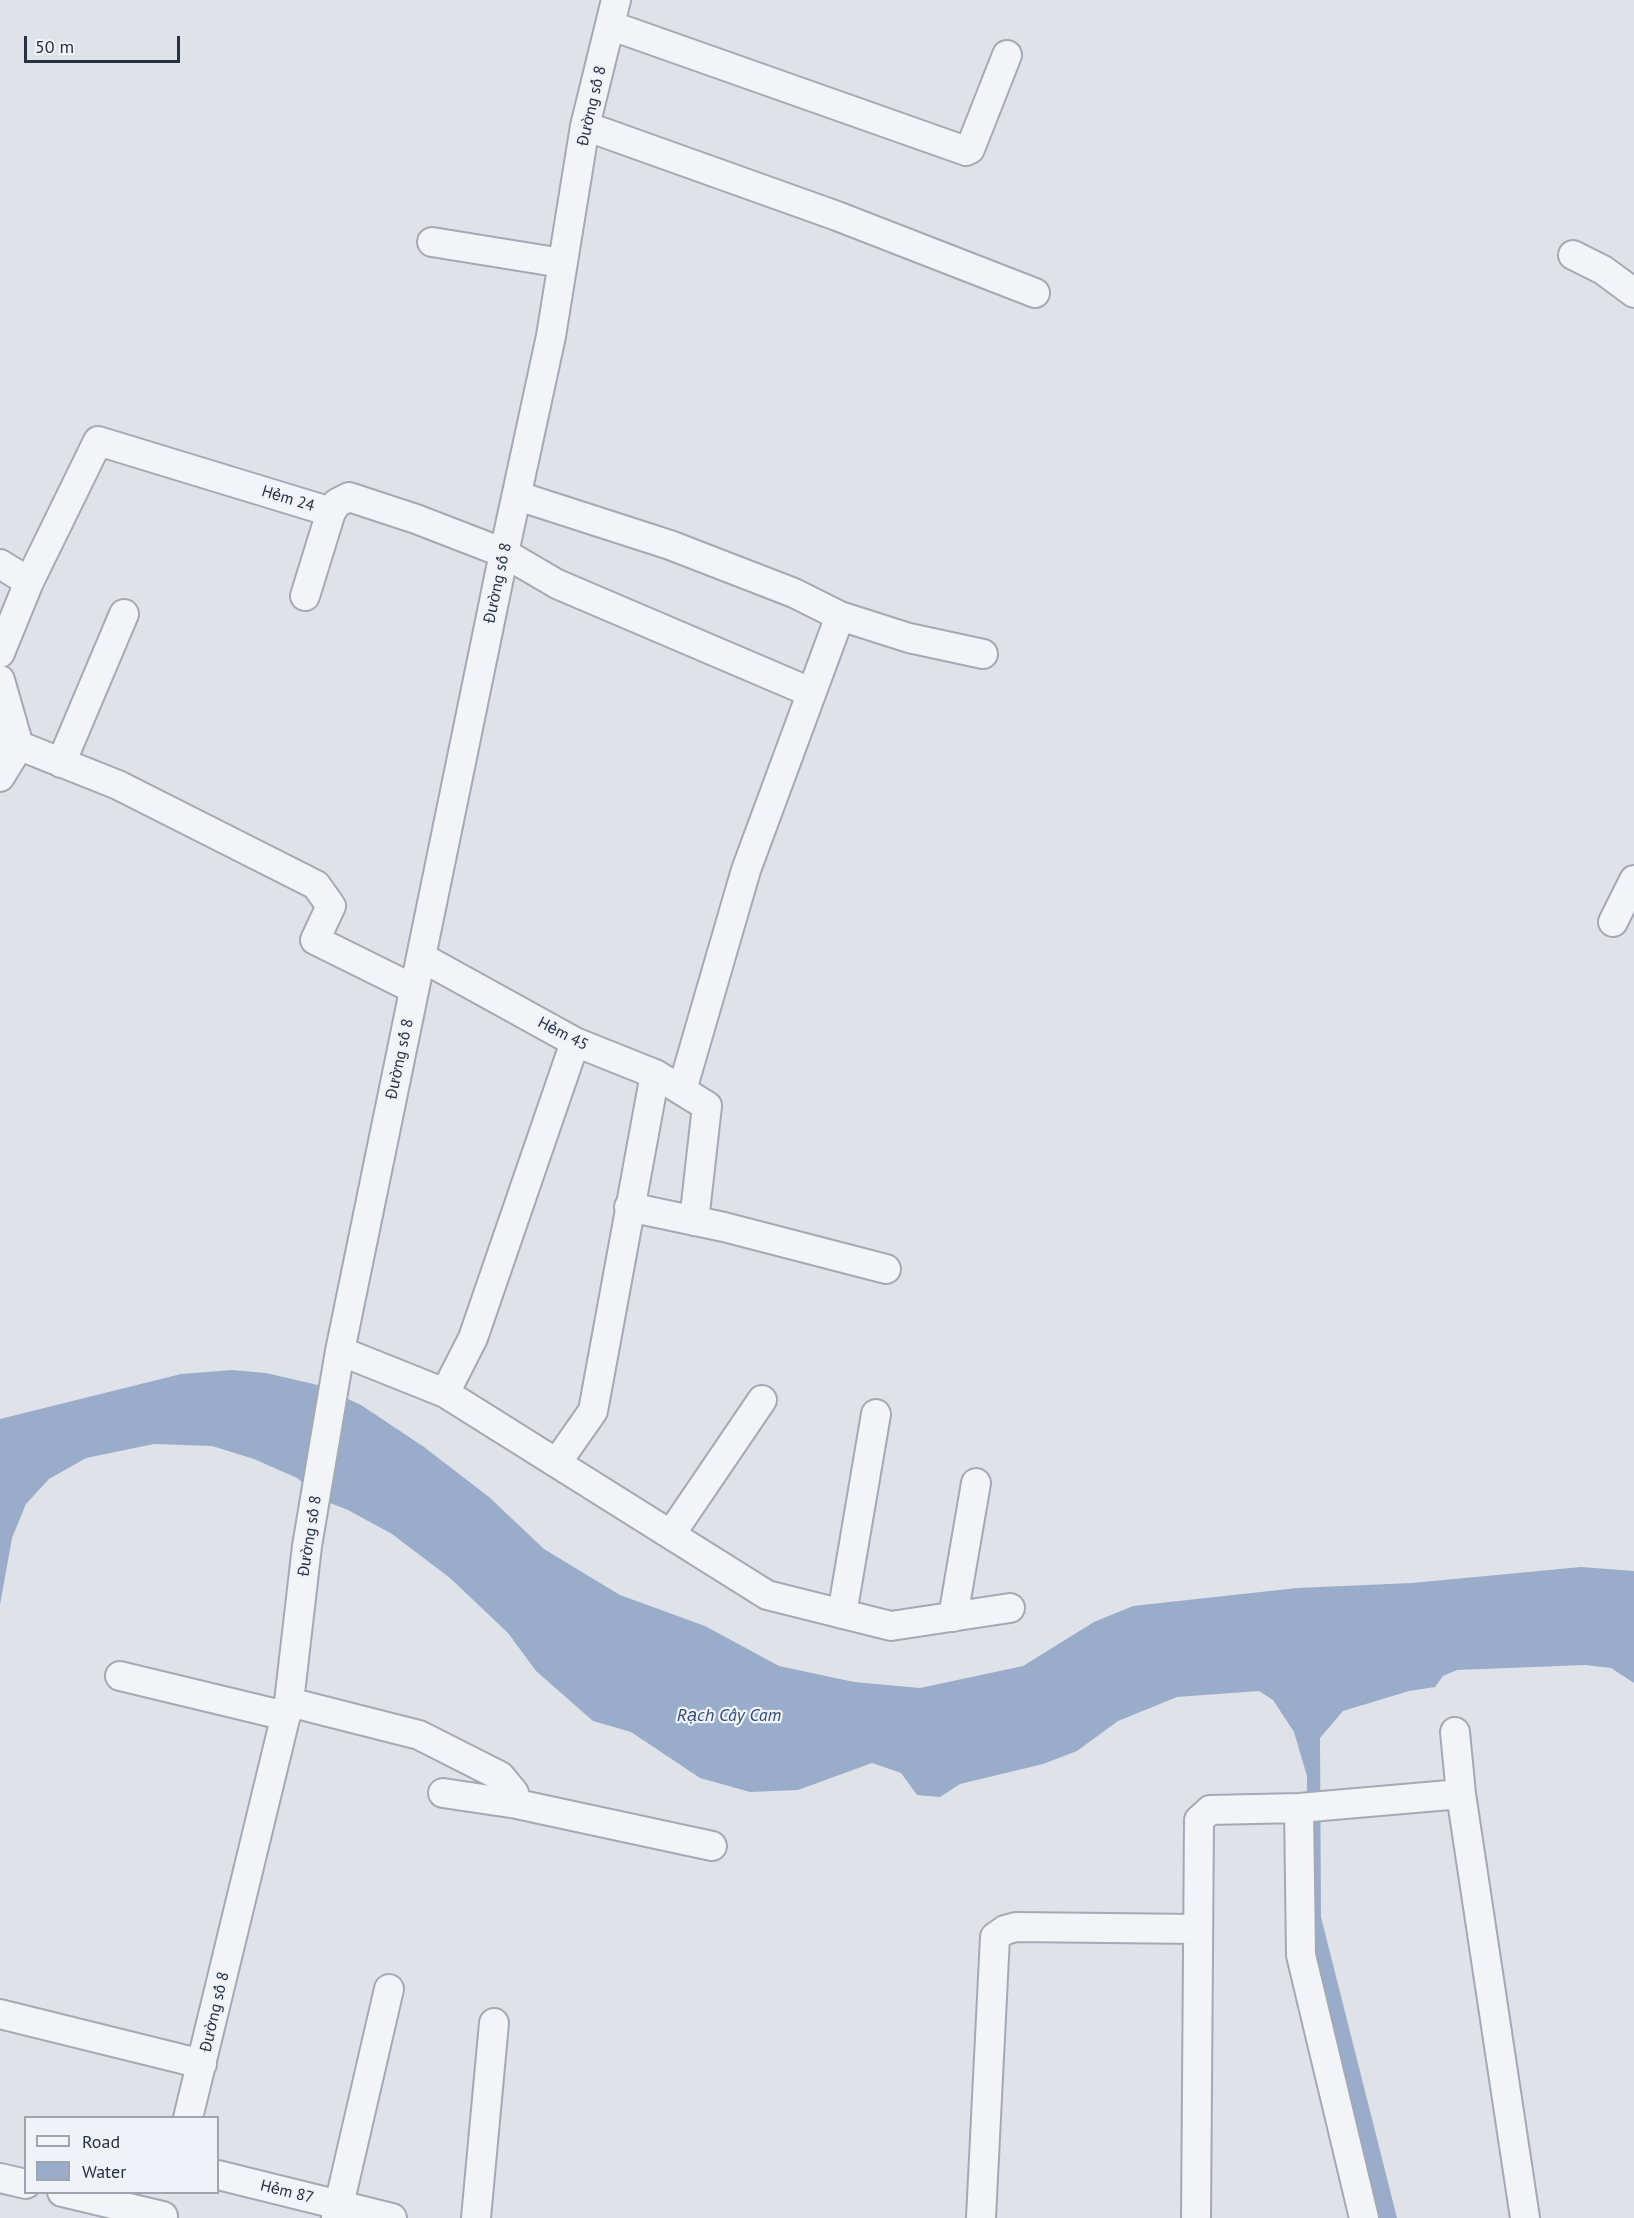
<!DOCTYPE html>
<meta charset="utf-8">
<style>
body{margin:0}
#map{position:relative;width:1634px;height:2218px;overflow:hidden;background:#dfe2e9;font-family:"PT Sans",sans-serif}
canvas{display:block}
.legend{position:absolute;left:24px;top:2116px;width:195px;height:78px;box-sizing:border-box;background:#eff2f7;border:2px solid #9fa4ae;margin:0;padding:8px 10px;list-style:none;font-size:18px;color:#282f41}
.legend li{display:flex;align-items:center;gap:12px;height:30px}
.legend b{width:30px;border:2px solid #9fa4ae}
.scale{position:absolute;left:24px;top:36px;width:156px;height:27px;box-sizing:border-box;border:3px solid #282f41;border-top:0;padding-left:8px;font-size:18px;line-height:21px;white-space:nowrap;color:#282f41;-webkit-text-stroke:4px #eff2f7;paint-order:stroke}
</style>
<div id="map">
<canvas width="1634" height="2218"></canvas>
<ul class="legend">
<li><b style="height:8px;background:#f2f4f7"></b>Road</li>
<li><b style="height:16px;background:#99adca"></b>Water</li>
</ul>
<div class="scale">50 m</div>
</div>
<script>
const ctx = document.querySelector('canvas').getContext('2d');
ctx.lineJoin = 'round';
function paint(path, color) {
  ctx.fillStyle = color;
  ctx.fill(path, 'evenodd');
}
function strokePath(path, color, width, dash) {
  ctx.strokeStyle = color;
  ctx.lineWidth = width;
  ctx.lineCap = dash ? 'butt' : 'round';
  ctx.setLineDash(dash || []);
  ctx.stroke(path);
}
function label(font, color, halo, rows, align = 'center') {
  ctx.font = font + ' "PT Sans",sans-serif';
  ctx.lineWidth = 4.5;
  ctx.setLineDash([]);
  ctx.textBaseline = 'middle';
  ctx.strokeStyle = halo;
  ctx.fillStyle = color;
  for (const [text, x, y, turn = 0] of rows) {
    ctx.save();
    ctx.translate(x, y);
    ctx.rotate((+turn || 0) * Math.PI / 180);
    ctx.textAlign = isNaN(turn) ? turn : align;
    if (halo) ctx.strokeText(text, 0, 0);
    ctx.fillText(text, 0, 0);
    ctx.restore();
  }
}
const water = new Path2D(`
 M232 1370 266 1373 318 1385 361 1405 424 1447 489 1497 544 1549 620 1595 705 1626 779 1666 854 1682 920 1688 1023 1666 1094 1622 1133 1606 1297 1588 1412 1583 1581 1567 1634 1571V1683L1611 1668 1585 1665 1457 1670 1443 1676 1435 1687 1409 1691 1343 1711 1320 1738 1321 1917 1397 2218H1371L1306 1942 1307 1776 1294 1732 1273 1700 1259 1691 1177 1697 1118 1721 1077 1751 1043 1764 960 1784 940 1797 917 1795 901 1773 872 1763 798 1790 750 1792 700 1778 631 1732 593 1721 536 1671 508 1633 450 1578 392 1534 348 1510 325 1501 297 1478 254 1459 212 1446 154 1444 86 1458 49 1479 26 1504 12 1538 0 1605V1419L181 1374Z`);
const minor = new Path2D(`
 M612 26 966 151 970 149 1007 55
 M585 126 837 216 1035 293
 M432 242 562 263
 M1573 255 1603 270 1634 293
 M518 496 670 545 794 593 840 616 909 638 983 654
 M0 564 29 582
 M305 596 331 512
 M0 653 29 582 98 441 331 512 337 503 349 497 416 519 504 553 557 584 810 692
 M0 680 19 746 0 777
 M0 738 118 785 316 885 331 906 315 940 414 989
 M61 763 124 614
 M1613 922 1634 880
 M421 957 575 1042 655 1074 707 1106 694 1221
 M682 1090 746 870 840 616
 M629 1207 724 1227 886 1269
 M340 1351 445 1393 767 1595 891 1626 1010 1608
 M445 1393 473 1338 575 1042
 M558 1461 593 1411 655 1074
 M671 1534 762 1400
 M842 1614 876 1414
 M953 1617 976 1483
 M120 1676 286 1716
 M289 1702 419 1735 500 1776 514 1793 517 1804 712 1846
 M1455 1732 1461 1794
 M443 1793 517 1804
 M1299 1808 1301 1955 1364 2218
 M0 2014 202 2064
 M188 2118 289 1702 307 1546 340 1351 504 553 551 336 585 126 616 0
 M218 2175 392 2218
 M0 2178 26 2184
 M62 2192 163 2216
 M336 2218 389 1989
 M476 2218 494 2023
 M981 2218 995 1937 1005 1930 1016 1927 1198 1929
 M1196 2218 1199 1820 1210 1810 1299 1808 1461 1794 1525 2218`);
const streetNames = [
 ["Đường số 8",592,106,-77],
 ["Hẻm 24",288,499,17],
 ["Đường số 8",498,583,-78],
 ["Hẻm 45",563,1034,27],
 ["Đường số 8",400,1059,-78],
 ["Đường số 8",310,1536,-81],
 ["Đường số 8",215,2012,-77],
 ["Hẻm 87",287,2192,14]
];
const waterNames = [
 ["Rạch Cây Cam",729,1716]
];
paint(water, '#99adca');
strokePath(minor, '#a4a9b3', 32);
strokePath(minor, '#f2f4f7', 28);
label('16px', '#282f41', '#eff2f7', streetNames);
label('italic 18px', '#314a76', '#eff2f7', waterNames);
</script>
